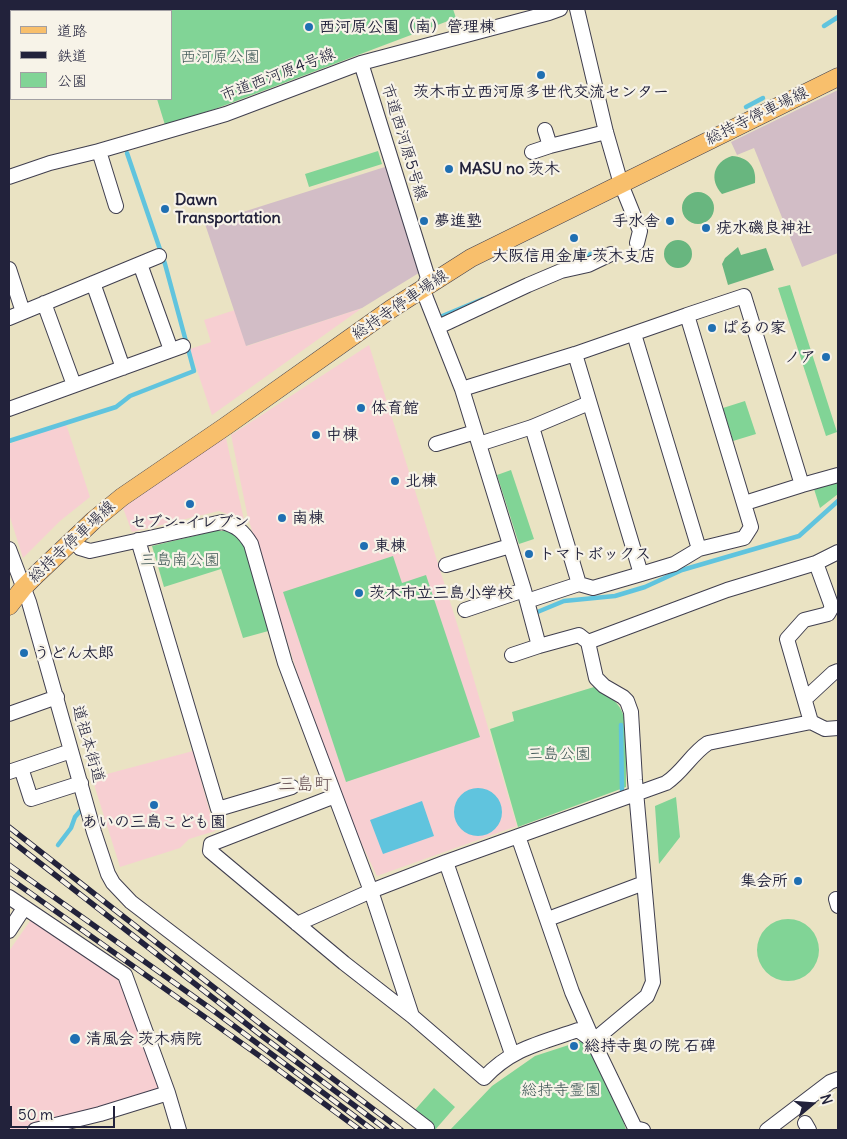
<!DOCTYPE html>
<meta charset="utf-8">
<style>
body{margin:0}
#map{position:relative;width:847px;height:1139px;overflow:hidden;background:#eae3c3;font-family:Delius,"Klee One",sans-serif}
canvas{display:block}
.frame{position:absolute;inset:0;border:10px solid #22223b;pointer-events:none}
.legend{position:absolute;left:10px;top:10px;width:162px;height:90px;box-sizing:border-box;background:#f7f3e8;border:1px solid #a29fa3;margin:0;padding:6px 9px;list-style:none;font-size:15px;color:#22223b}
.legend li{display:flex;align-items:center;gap:10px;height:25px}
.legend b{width:25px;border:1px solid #a29fa3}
.north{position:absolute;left:787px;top:1079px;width:50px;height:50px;-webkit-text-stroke:4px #f7f3e8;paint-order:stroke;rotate:72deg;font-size:14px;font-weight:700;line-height:20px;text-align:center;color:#22223b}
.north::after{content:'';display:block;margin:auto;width:18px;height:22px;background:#22223b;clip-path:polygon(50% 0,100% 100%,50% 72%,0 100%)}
.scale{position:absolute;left:10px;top:1106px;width:105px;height:22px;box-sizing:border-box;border:2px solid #22223b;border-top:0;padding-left:6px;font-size:15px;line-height:18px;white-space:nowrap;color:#22223b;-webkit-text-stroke:4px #f7f3e8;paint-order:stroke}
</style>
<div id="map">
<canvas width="847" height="1139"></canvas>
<div class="frame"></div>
<ul class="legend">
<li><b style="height:6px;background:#f8bf6c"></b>道路</li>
<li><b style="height:6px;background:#22223b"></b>鉄道</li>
<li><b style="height:14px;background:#81d496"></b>公園</li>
</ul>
<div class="north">N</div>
<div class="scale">50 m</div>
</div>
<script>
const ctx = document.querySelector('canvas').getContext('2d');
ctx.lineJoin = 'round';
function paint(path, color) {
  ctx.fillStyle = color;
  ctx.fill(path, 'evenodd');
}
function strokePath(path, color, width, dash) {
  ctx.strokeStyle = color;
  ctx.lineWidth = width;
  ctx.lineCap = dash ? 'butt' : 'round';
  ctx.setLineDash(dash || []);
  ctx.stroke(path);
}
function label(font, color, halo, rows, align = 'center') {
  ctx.font = font + ' Delius,"Klee One",sans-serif';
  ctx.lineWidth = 4.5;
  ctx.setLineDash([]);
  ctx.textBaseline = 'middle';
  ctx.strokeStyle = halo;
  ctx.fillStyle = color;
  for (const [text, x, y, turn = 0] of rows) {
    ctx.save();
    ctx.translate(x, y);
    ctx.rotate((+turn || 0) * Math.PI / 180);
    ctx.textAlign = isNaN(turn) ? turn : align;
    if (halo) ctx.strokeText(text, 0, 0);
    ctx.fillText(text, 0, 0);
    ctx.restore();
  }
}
const built = new Path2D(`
 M362 308 212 415 190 349 211 342 204 320 235 310 247 346Z
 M369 345 464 646 517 826 377 876 344 807 311 716 248 518 231 435Z
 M66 424 90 497 60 521 23 558 9 514V444Z
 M226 438 244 520 219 511 132 532 123 508 208 448Z
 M193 751 215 831 189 839 180 848 120 867 92 778Z
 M36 919 75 943 116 978 125 988 159 1089 20 1130H9V951L30 921Z`);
const industrial = new Path2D(`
 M838 90V253L802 267 754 148 737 155 731 142Z
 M388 166 422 271 362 308 246 346 205 224Z`);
const green = new Path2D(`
 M128 9H453L456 18 215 109 165 125 157 99H171V11H129Z
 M378 151 382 164 309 187 305 174Z
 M790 285 837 432 826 436 778 288Z
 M745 401 756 434 733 441 723 408Z
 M511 470 534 539 519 544 497 475Z
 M838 482V494L820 508 814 489Z
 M215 531H225L234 533 246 547 272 630 243 638 221 569 164 587 152 546Z
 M393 556 402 583 426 575 480 737 346 782 283 592Z
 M594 687C613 697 623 705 626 726V787L518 827 490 729 514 721 512 712Z
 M676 797 680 837 659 864 655 806Z
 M757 950a31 31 0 1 1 62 0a31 31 0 1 1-62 0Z
 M584 1040 622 1117 626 1130H450L492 1086 535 1056Z
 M434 1088 455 1107 435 1130 414 1111Z`);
const forest = new Path2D(`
 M732 156C748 157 757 167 755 183L722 194C709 180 713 162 732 156Z
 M682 208a16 16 0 1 1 32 0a16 16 0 1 1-32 0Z
 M664 254a14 14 0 1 1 28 0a14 14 0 1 1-28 0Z
 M738 247 741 255 766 248 774 270 728 285 722 264 725 258Z`);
const water = new Path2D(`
 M454 812a24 24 0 1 1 48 0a24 24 0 1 1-48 0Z
 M422 801 434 836 383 854 370 820Z`);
const stream = new Path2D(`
 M824 26 838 17
 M746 107 763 98
 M566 264 593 253
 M440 317 483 299
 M9 441 116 407 130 396 194 371 165 264 127 153
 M535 613 564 601 615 596 645 587 682 570 799 536 838 501
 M621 725 622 791
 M58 845 71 828 75 817 81 810`);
const minor = new Path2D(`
 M26 9 27 11
 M577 9 606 132 621 184 640 231 637 243
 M9 59 11 57
 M361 63 428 278 423 288 426 298 462 389 524 590 539 646 579 635 588 642 596 678 604 686 623 697 627 701 631 712 635 780 653 982 647 996 593 1041 635 1128 643 1130
 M545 130 550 146 606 132
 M99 151 116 206
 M532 152 550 146
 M9 177 50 163 99 151 226 114 361 63 549 13 560 9
 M140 264 171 350
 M9 269 23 312
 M93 283 123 368
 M44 303 74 385
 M687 315 744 296 802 485 745 503
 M9 318 159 256
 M438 327 528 285 561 271 588 265 611 254
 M634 334 699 549
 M575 354 641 574
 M462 389 575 354 687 315 751 527 744 538 699 549 674 564 641 574 593 588 579 584 527 601
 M9 409 183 346
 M532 427 579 584
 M436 444 475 432
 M479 444 532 427 589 403
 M802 485 838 475
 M74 539 80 548 90 551 222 522C237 526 243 531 251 544L285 663 371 891 446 862 666 783C683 772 691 754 708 743L811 722 825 729 838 728
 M138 540 218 809 292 787
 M9 549 29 602 94 832 108 874 113 883 131 902 427 1128
 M816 563 838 552
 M446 565 510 546
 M465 610 524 590
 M588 642 727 590 816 563 832 607 828 614 804 620 787 639 811 722
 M512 655 539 646
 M805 699 833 673 838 671
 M9 714 57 697
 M21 768 31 799 81 783
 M9 772 71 751
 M335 796 211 844 210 851 344 963 412 1016 484 1078C512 1048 541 1043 578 1030L593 1041
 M518 836 572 992 593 1040
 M446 862 512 1054
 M9 897 125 975 168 1093 179 1130
 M836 899 838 906
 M548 919 644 883
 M297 924 371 891 412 1016
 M9 931 24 908
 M805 1123 809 1130
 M35 1130 100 1114 168 1093
 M767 1130 830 1082 838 1079`);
const major = new Path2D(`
 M9 606 23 588 37 574 94 520 122 497 226 426 391 309 471 258 838 77`);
const rail = new Path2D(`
 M9 827 267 1029 401 1130
 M9 839 262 1036 387 1130
 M9 865 214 1011 373 1130
 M9 878 261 1057 360 1130`);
const markers = [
 [309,27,5,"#1f6fb2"],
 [541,75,5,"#1f6fb2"],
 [449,169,5,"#1f6fb2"],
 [165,209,5,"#1f6fb2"],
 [424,221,5,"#1f6fb2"],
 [670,221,5,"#1f6fb2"],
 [706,228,5,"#1f6fb2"],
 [574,238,5,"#1f6fb2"],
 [712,328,5,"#1f6fb2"],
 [826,357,5,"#1f6fb2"],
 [361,408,5,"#1f6fb2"],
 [316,435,5,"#1f6fb2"],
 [395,481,5,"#1f6fb2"],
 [190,504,5,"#1f6fb2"],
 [282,518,5,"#1f6fb2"],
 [364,546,5,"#1f6fb2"],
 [529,554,5,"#1f6fb2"],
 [359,593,5,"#1f6fb2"],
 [24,653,5,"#1f6fb2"],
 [154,805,5,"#1f6fb2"],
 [798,881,5,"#1f6fb2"],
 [75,1039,6,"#1f6fb2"],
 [574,1046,5,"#1f6fb2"]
];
const poiNames = [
 ["西河原公園（南）管理棟",319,27],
 ["茨木市立西河原多世代交流センター",541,92,"center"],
 ["MASU no 茨木",459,169],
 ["Dawn",175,200],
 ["Transportation",175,218],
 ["夢進塾",434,221],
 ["手水舎",660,221,"right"],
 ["疣水磯良神社",716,228],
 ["大阪信用金庫 茨木支店",574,256,"center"],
 ["ぱるの家",722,328],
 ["ノア",816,357,"right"],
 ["体育館",371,408],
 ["中棟",326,435],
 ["北棟",405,481],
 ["南棟",292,518],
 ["セブン-イレブン",190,522,"center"],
 ["東棟",374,546],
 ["トマトボックス",539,554],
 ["茨木市立三島小学校",369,593],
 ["うどん太郎",34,653],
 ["あいの三島こども園",154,822,"center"],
 ["集会所",788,881,"right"],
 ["清風会 茨木病院",86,1039],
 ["総持寺奥の院 石碑",584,1046]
];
const parkNames = [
 ["西河原公園",220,57],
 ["三島南公園",180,560],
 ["三島公園",559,754],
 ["総持寺霊園",561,1090]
];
const streetNames = [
 ["市道西河原4号線",278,75,-21],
 ["総持寺停車場線",757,116,-26],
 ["市道西河原5号線",404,142,73],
 ["総持寺停車場線",400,305,-34],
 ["総持寺停車場線",72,542,-43],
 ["道祖本街道",88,744,74]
];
const neighbourhoodNames = [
 ["三島町",305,785]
];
paint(built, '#f7cfd2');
paint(industrial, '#d2bdc6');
paint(green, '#81d496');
paint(forest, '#68b67f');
paint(water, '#60c4de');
strokePath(stream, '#60c4de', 4.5);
strokePath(minor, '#403f4f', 16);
strokePath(major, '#403f4f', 19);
strokePath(minor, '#fff', 14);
strokePath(major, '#f8bf6c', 18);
strokePath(rail, '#22223b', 5.5);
strokePath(rail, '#f7f3e8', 4, [11]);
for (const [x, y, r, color] of markers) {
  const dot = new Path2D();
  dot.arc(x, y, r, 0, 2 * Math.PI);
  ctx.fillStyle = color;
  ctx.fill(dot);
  strokePath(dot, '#f7f3e8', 2);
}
label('bold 16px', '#22223b', '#f7f3e8', poiNames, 'left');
label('16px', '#3e5756', '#f7f3e8', parkNames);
label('16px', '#22223b', '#f7f3e8', streetNames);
label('18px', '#634d50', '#f7f3e8', neighbourhoodNames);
</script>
